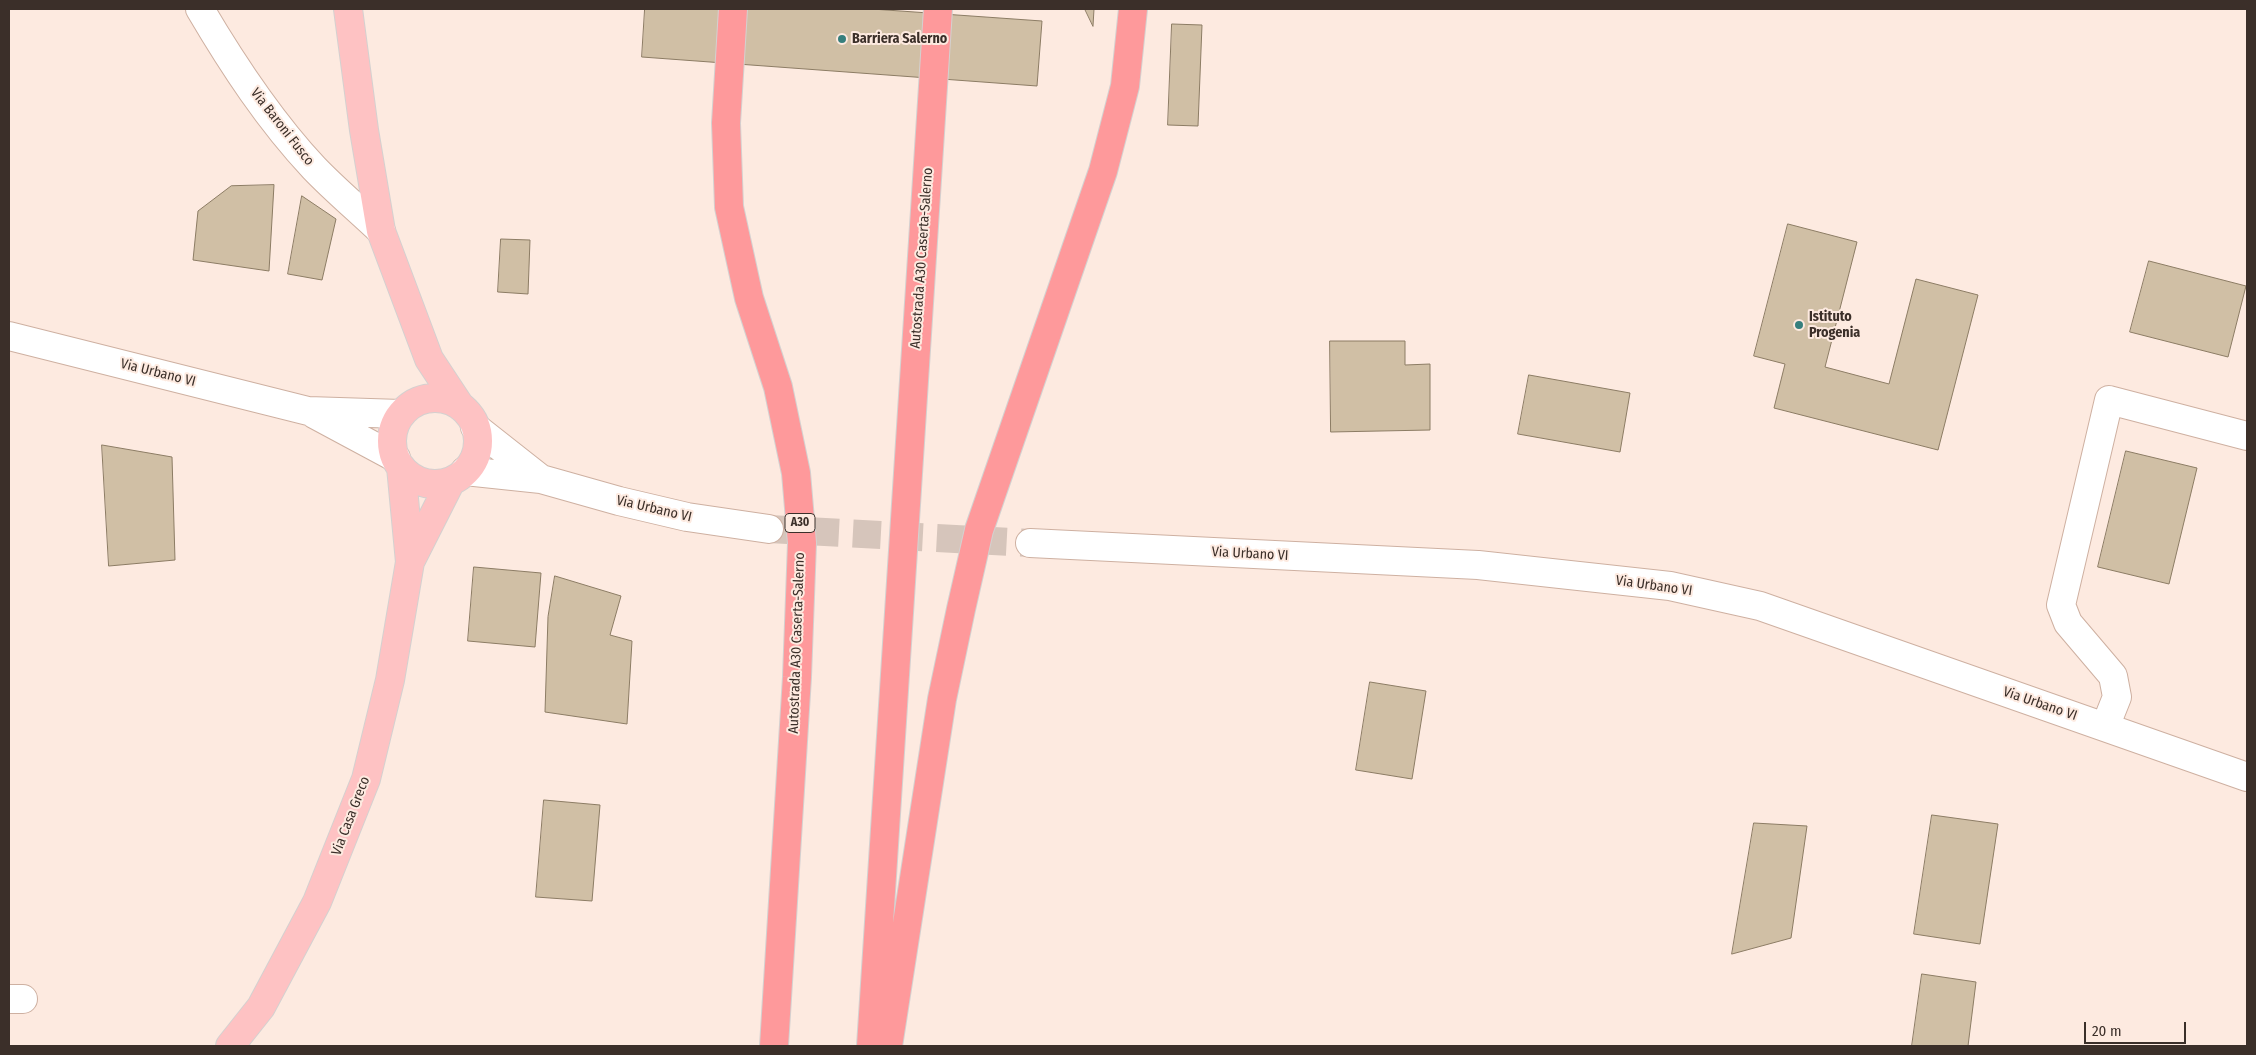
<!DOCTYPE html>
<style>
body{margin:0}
#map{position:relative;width:2256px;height:1055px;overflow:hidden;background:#fdeae0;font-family:"Fira Sans Condensed",sans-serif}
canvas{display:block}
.frame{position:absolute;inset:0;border:10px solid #3b2f29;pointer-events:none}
.scale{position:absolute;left:2084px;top:1022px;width:102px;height:22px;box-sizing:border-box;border:2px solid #3b2f29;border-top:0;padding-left:6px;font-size:15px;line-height:18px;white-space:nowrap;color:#3b2f29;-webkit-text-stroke:4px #fdeae0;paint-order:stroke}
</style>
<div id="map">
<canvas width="2256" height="1055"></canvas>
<div class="frame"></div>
<div class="scale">20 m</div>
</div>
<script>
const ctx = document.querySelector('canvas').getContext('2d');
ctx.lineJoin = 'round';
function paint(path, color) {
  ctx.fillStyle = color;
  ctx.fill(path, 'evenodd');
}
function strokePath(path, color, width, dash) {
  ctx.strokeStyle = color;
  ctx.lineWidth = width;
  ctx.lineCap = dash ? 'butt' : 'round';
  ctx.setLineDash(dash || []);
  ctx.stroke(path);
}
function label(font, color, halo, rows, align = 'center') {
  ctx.font = font + ' "Fira Sans Condensed",sans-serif';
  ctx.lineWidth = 4;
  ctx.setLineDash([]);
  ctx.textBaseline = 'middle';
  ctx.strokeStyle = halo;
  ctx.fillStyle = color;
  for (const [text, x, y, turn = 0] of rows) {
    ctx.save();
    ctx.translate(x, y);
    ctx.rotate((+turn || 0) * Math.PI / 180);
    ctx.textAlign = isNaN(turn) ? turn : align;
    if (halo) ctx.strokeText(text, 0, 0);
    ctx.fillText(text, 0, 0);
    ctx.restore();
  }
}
const building = new Path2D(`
 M645 9H872L1042 21 1037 86 642 57Z
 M1085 9H1094L1093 26Z
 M1172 24 1202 25 1198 126 1168 125Z
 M274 185 269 271 193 260 198 211 231 186Z
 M302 196 336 219 322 280 288 274Z
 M1788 224 1857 242 1825 367 1889 384 1916 279 1978 295 1938 450 1774 408 1785 364 1754 356Z
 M501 239 530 240 528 294 498 292Z
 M2149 261 2246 286 2228 357 2130 332Z
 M1330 341H1405V365L1430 364V430L1331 432Z
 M1529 375 1630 393 1620 452 1518 434Z
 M102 445 172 457 175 560 109 566Z
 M2126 451 2197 468 2169 584 2098 567Z
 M474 567 541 573 535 647 468 641Z
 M555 576 621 596 610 635 632 641 627 724 545 712 548 617Z
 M1370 682 1426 691 1412 779 1356 770Z
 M544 800 600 805 592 901 536 897Z
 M1932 815 1998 824 1980 944 1914 934Z
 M1754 823 1807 826 1791 938 1732 954Z
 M1922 974 1976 982 1968 1046H1912Z`);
const minorTunnel = new Path2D(`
 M769 529 1030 543`);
const minor = new Path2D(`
 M200 9C233 65 269 120 314 168 335 190 359 210 381 231
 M9 336 308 411 401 414
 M314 414 396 458
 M475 427 541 479
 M465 471 541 479 619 501 687 517 769 529
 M1030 543 1478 565 1670 586 1760 606 2247 777
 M2105 727 2117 697 2113 676 2068 623 2061 605 2109 400 2247 436
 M9 999H23`);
const major = new Path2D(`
 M348 9 364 130 381 231 429 359 460 406
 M392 441a43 43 0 1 1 86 0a43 43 0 1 1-86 0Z
 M410 562 451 481
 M230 1046 261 1007 317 902 366 779 390 680 410 562 401 467`);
const highway = new Path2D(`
 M733 9 726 123 729 207 749 298 778 387 796 473 802 543 797 677 774 1046
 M871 1046 938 9
 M888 1046 942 699 961 609 979 530 1103 171 1125 86 1133 9`);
const markers = [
 [842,39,5,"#367f7d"],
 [1799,325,5,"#367f7d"]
];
const shields = [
 [800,523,30]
];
const shieldNames = [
 ["A30",800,523]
];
const poiNames = [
 ["Barriera Salerno",852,39],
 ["Istituto",1809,317],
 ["Progenia",1809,333]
];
const streetNames = [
 ["Via Baroni Fusco",282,127,52],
 ["Autostrada A30 Caserta-Salerno",922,258,-86],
 ["Via Urbano VI",158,373,14],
 ["Via Urbano VI",654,509,13],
 ["Via Urbano VI",1250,554,3],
 ["Via Urbano VI",1654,586,8],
 ["Autostrada A30 Caserta-Salerno",797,643,-88],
 ["Via Urbano VI",2040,704,19],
 ["Via Casa Greco",351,816,-69]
];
paint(building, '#d0bfa5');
strokePath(building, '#8c7c64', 1);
strokePath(minorTunnel, '#d6c5bb', 28, [28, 14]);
strokePath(minor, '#ceb0a1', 30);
strokePath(major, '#d4d1d0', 30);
strokePath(highway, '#d4d1d0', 30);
strokePath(minor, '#fff', 28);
strokePath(major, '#fec2c3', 28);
strokePath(highway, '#fe999b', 28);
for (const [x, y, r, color] of markers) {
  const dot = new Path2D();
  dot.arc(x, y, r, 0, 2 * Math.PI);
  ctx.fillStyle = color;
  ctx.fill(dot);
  strokePath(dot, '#fdeae0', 2);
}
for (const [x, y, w] of shields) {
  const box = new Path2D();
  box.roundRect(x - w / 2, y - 9.5, w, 19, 4);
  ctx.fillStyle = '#fdeae0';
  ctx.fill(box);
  strokePath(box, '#3b2f29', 1);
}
label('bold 12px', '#3b2f29', null, shieldNames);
label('bold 14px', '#3b2f29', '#fdeae0', poiNames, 'left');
label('14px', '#3b2f29', '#fdeae0', streetNames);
</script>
